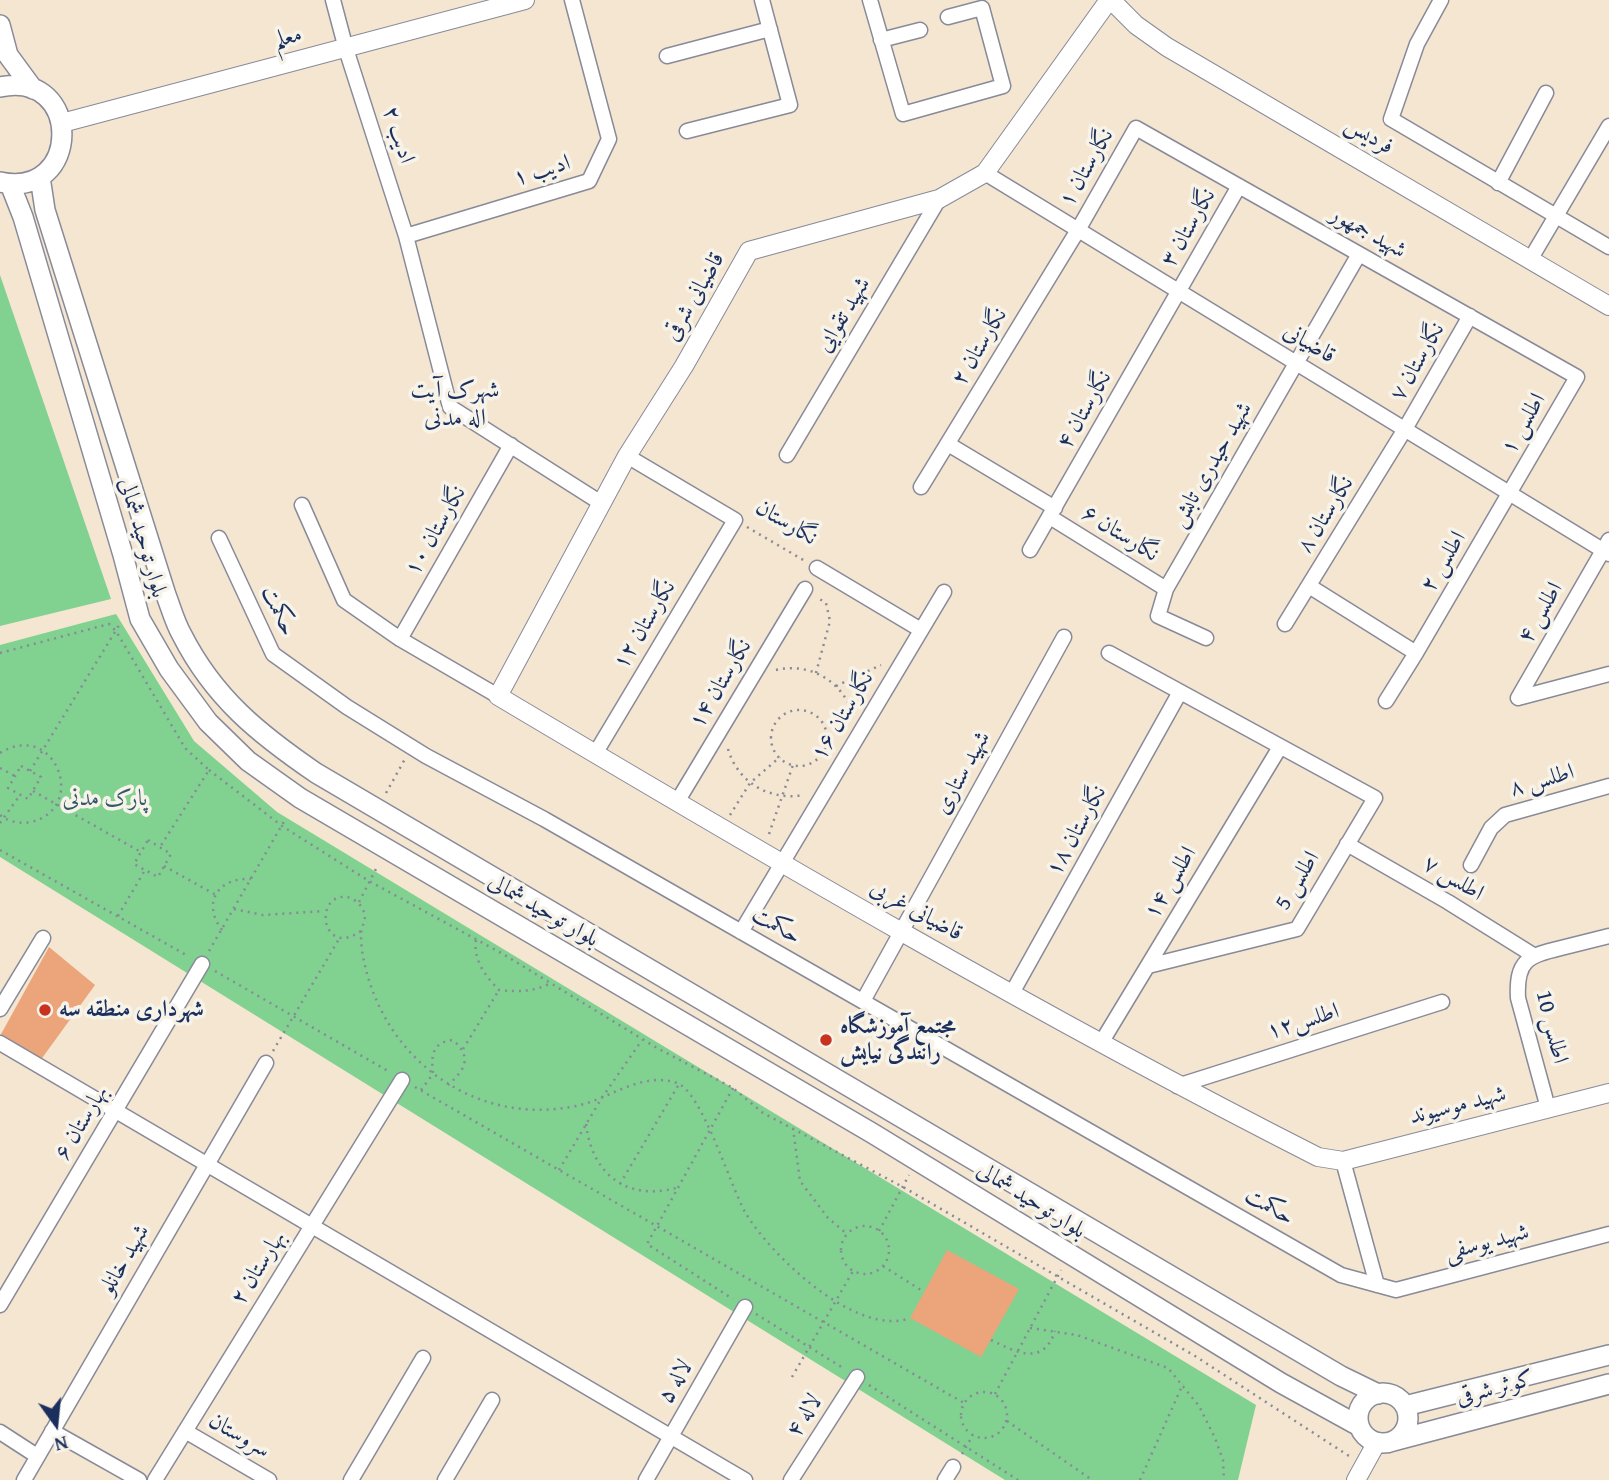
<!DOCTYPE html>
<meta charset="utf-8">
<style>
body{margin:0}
#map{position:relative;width:1609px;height:1480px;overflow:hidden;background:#f4e6d1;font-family:"Gentium Book Plus",serif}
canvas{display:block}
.north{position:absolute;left:21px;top:1389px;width:70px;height:70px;-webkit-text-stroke:5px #f7f3e8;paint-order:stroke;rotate:165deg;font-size:19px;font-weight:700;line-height:28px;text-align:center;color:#1b2f5e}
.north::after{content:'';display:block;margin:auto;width:24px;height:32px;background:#1b2f5e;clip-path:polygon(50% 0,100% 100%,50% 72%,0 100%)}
</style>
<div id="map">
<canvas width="1609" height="1480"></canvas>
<div class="north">N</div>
</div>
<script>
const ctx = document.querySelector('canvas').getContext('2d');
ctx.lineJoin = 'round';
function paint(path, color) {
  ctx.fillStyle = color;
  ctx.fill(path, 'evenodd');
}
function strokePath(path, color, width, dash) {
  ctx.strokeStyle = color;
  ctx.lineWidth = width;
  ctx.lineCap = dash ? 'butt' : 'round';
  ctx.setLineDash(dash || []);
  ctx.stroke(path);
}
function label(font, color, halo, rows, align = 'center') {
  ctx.font = font + ' "Gentium Book Plus",Amiri,serif';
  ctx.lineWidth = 7;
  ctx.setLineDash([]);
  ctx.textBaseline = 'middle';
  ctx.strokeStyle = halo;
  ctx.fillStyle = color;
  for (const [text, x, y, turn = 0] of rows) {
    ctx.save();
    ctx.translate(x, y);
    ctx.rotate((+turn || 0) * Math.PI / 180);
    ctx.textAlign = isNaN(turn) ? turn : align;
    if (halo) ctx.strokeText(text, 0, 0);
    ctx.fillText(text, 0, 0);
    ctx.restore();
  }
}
const green = new Path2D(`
 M0 275 111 599 0 626Z
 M116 614 194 741 277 812 1256 1405 1238 1480H1005L0 857V645Z`);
const building = new Path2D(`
 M49 947 95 985 40 1061 0 1042V1036Z
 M947 1250 1019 1289 981 1357 910 1318Z`);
const path = new Path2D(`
 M747 527 805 561
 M0 653 109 624 116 631 185 748 209 770 160 847
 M776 670C810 662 842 681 853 714
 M816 673 830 621 826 603 818 598
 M836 686 881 665
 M771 738a28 28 0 1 1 56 0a28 28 0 1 1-56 0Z
 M728 749C738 783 770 801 804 795
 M0 753C55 719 89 808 31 822 20 824 9 822 0 815
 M21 766 41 777 28 799 8 788Z
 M0 768 15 776
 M209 770 282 826 369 881 503 954 657 1048 733 1088 763 1113 903 1187 1195 1356 1349 1456
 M30 771 121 622
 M33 791 141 852
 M386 793 405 759
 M730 815 750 783 780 757
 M0 823 20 795
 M769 834 793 765
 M148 840 171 854 158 877 134 864Z
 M0 850 188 956
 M164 866 216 895
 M359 902 378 865
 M234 909 263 915 324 911
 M118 916 145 870
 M222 930C201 902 219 877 251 879
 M361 931C321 959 313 893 347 897 353 898 361 904 363 910 368 919 361 926 361 935 361 943 362 953 364 961 384 1059 475 1127 576 1106 610 1099 641 1071 677 1083 702 1092 730 1185 745 1212 770 1255 857 1338 910 1318
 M476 940C473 960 486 977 499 990 519 992 533 992 551 983
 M209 951 286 818
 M215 971 388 1071
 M463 1049 499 990
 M273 1051 339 939
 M415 1087 964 1403
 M733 1088 647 1244 733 1299
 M421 1090 433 1074C431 1056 432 1042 453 1040 472 1057 466 1069 448 1085
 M586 1124C592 1174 626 1201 676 1188
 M793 1128 800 1181 828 1218 847 1234
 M559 1170 601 1099 642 1040
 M620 1184 679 1084
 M841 1250a24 24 0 1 1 48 0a24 24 0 1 1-48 0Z
 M879 1231 909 1175
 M883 1266 924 1292
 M756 1314 843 1368
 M1030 1328 1077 1335 1168 1368 1199 1406 1215 1438 1223 1460 1224 1480
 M991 1340C1016 1352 1043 1367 1055 1331
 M792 1377 853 1271
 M869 1385 1018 1480
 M961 1415a23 23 0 1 1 46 0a23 23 0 1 1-46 0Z
 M995 1394 1061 1270
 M1007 1421 1092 1480
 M962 1454 973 1435
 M1140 1480 1183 1384`);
const minor = new Path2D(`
 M333 0 346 49 406 236 450 407 601 503
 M870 0 903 114 1003 86 982 8 948 17
 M1441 0 1417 44 1391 119 1609 247
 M881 40 920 30
 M667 56 770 29
 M687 131 790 105 762 0
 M985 173 1609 554
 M1498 183 1546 93
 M406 236 589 181 609 139 572 0
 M1530 260 1609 126
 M948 444 1055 508
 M787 455 939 199
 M921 487 1078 230 1136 128 1577 377 1416 653 1386 701
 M302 505 344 600 400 639 498 696
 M1050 517 1166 589
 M219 538 273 654 347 707 426 756 544 819 1341 1275 1396 1290 1609 1234
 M1030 550 1239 186
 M817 568 921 630
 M1309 586 1416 653
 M1285 624 1405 429 1470 316
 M1206 638 1158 616 1166 589 1359 254
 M400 639 511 445
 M1109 653 1375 798 1297 929 1148 966
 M1518 698 1609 540
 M1518 698 1609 674
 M595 754 735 520 627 456
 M677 802 805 589
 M1347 844 1448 902 1533 955
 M1471 865 1491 828 1505 815 1609 786
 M741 932 944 592
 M1012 993 1180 692
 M863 1001 1064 637
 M0 1009 43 938
 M0 1043 745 1480
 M1101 1043 1280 747
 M1177 1086 1442 1002
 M1548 1108 1518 998C1516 960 1528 956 1561 948 1577 944 1593 940 1609 936
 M1343 1161 1377 1285
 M0 1305 202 964
 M52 1431 139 1480
 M185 1431 269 1480
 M0 1432 37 1456
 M24 1480 266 1063
 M155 1480 402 1080
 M351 1480 423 1358
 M445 1480 492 1400
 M646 1480 745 1307
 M791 1480 857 1377
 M945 1480 953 1467`);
const tertiary = new Path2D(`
 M1109 0 985 173 939 199 749 251 684 366 627 456 498 696C767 856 1038 1015 1318 1157L1343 1161 1609 1093
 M1111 0 1136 25 1167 47 1609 306
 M62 123 525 0
 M1356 1480 1377 1442`);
const secondary = new Path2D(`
 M0 25 8 55 33 89
 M0 87C83 69 82 200 0 182
 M40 177 45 210 166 595C171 608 175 623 182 635 214 698 259 734 316 773L1341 1376 1378 1394
 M10 184 23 217 123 555 140 619 169 669 208 722 248 761 300 798 872 1133 1281 1383 1359 1426
 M1358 1418a25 25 0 1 1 50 0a25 25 0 1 1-50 0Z
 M1405 1406 1609 1355
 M1393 1441 1609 1384`);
const markers = [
 [45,1010,7,"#c8321e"],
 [826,1040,7,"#c8321e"]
];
const streetNames = [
 ["معلم",288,38,-15],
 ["ادیب ۲",398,135,72],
 ["فردیس",1369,136,31],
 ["نگارستان ۱",1087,168,-60],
 ["ادیب ۱",542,171,-17],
 ["نگارستان ۳",1189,228,-60],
 ["شهید جمهور",1368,233,29],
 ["قاضیانی شرقی",695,297,-60],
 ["شهید تقوایی",844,315,-59],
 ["قاضیانی",1309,344,31],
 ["نگارستان ۲",980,347,-59],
 ["نگارستان ۷",1418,362,-60],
 ["نگارستان ۴",1085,410,-60],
 ["اطلس ۱",1524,424,-60],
 ["شهید حیدری تابش",1212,465,-60],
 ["نگارستان ۸",1326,515,-58],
 ["نگارستان",786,523,31],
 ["نگارستان ۱۰",436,531,-60],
 ["نگارستان ۶",1120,534,32],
 ["بلوار توحید شمالی",142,538,74],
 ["اطلس ۲",1444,562,-59],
 ["حکمت",278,611,65],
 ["اطلس ۴",1541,613,-60],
 ["نگارستان ۱۲",645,625,-59],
 ["نگارستان ۱۴",721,684,-59],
 ["نگارستان ۱۶",843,716,-59],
 ["شهید ستاری",963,773,-61],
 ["اطلس ۸",1542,781,-16],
 ["نگارستان ۱۸",1077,831,-61],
 ["اطلس ۷",1453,879,31],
 ["اطلس 5",1298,881,-59],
 ["اطلس ۱۴",1171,883,-59],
 ["بلوار توحید شمالی",543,911,30],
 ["قاضیانی غربی",916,911,29],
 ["حکمت",776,926,30],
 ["اطلس۱۲",1303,1022,-17],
 ["اطلس 10",1551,1027,76],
 ["شهید موسیوند",1458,1106,-14],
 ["بهارستان ۶",82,1123,-59],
 ["بلوار توحید شمالی",1031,1201,32],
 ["حکمت",1269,1207,30],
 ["شهید یوسفی",1487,1243,-15],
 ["شهید خانلو",125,1260,-60],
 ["بهارستان ۲",259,1268,-58],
 ["لاله ۵",676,1382,-60],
 ["کوثر شرقی",1495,1389,-15],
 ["لاله ۴",805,1416,-58],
 ["سروستان",239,1436,30]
];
const parkNames = [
 ["پارک مدنی",105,799]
];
const poiNames = [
 ["شهرداری منطقه سه",59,1010],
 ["مجتمع آموزشگاه",840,1027],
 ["رانندگی نیایش",840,1053]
];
const neighbourhoodNames = [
 ["شهرک آیت",455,391],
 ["اله مدنی",455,419]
];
paint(green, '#81d191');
paint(building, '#eca57a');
strokePath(minor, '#888a98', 17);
strokePath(tertiary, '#888a98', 20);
strokePath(secondary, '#888a98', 22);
strokePath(path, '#888a98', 2.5, [2, 5]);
strokePath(minor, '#fff', 14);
strokePath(tertiary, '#fff', 18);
strokePath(secondary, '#fff', 19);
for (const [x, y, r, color] of markers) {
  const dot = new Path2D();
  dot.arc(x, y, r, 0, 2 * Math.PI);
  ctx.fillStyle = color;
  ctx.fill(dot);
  strokePath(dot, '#f7f3e8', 2.5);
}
label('23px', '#1b2f5e', '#f7f3e8', streetNames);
label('23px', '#34586b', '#f7f3e8', parkNames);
label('bold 23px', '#1b2f5e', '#f7f3e8', poiNames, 'left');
label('24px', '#1b2f5e', '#f7f3e8', neighbourhoodNames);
</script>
